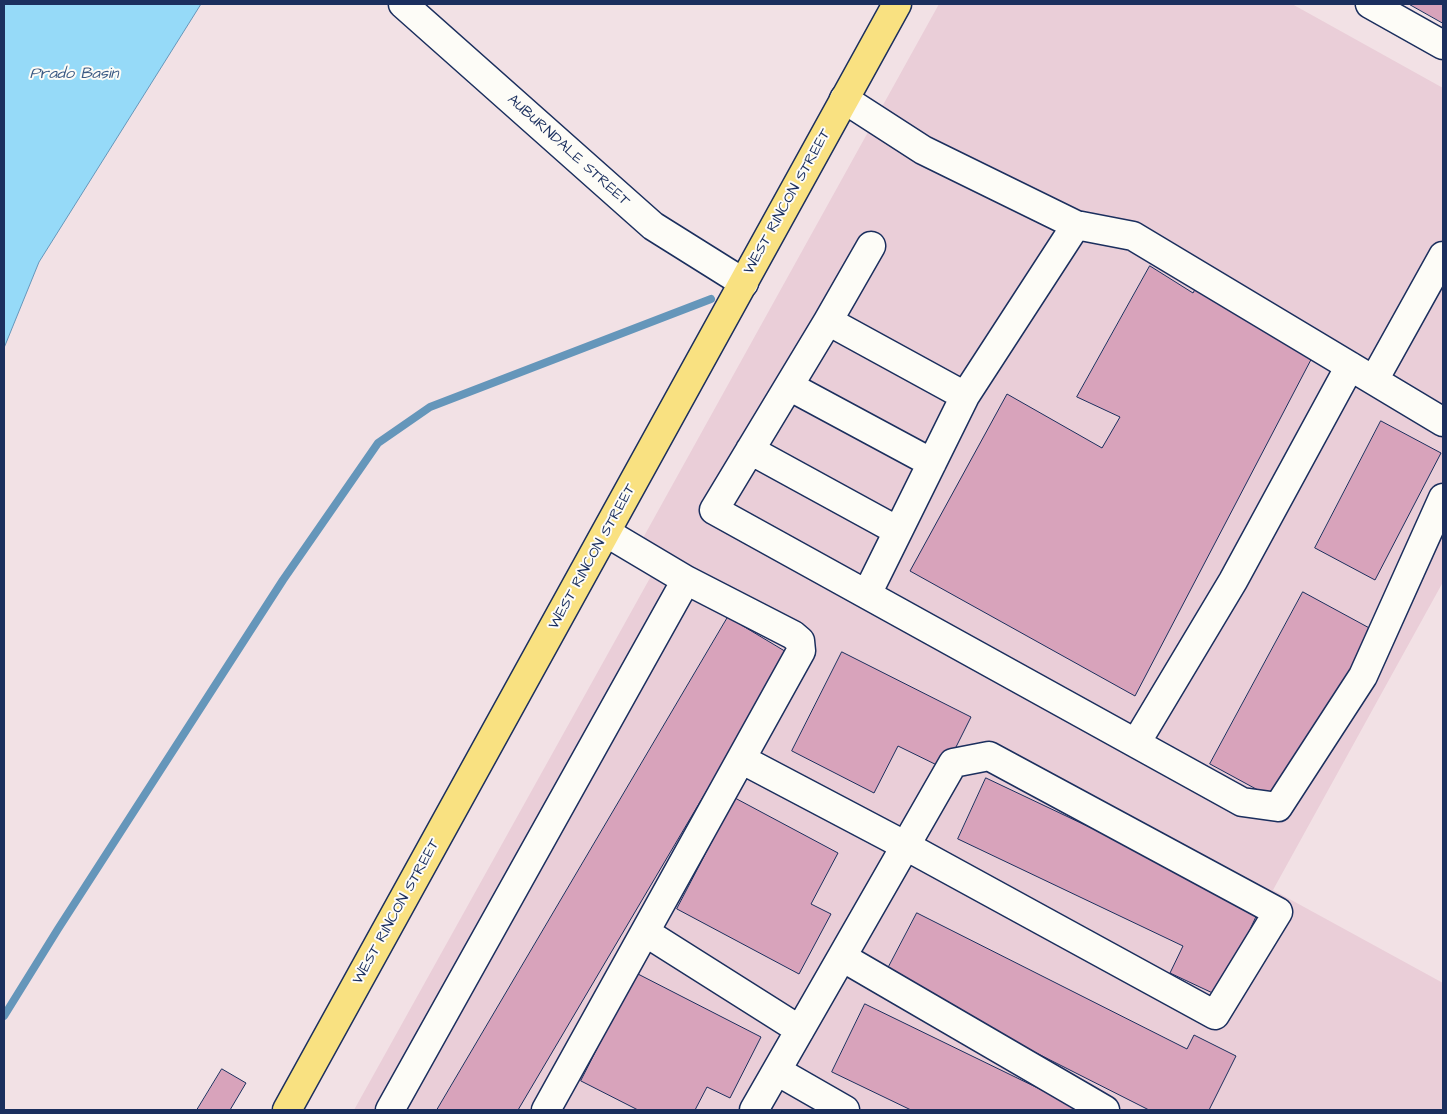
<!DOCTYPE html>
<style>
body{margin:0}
#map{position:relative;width:1447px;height:1114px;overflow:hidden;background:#f2e1e5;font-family:"Architects Daughter",sans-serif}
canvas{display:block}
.frame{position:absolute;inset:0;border:5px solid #1b2f5e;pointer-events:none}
</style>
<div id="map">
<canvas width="1447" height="1114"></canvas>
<div class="frame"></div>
</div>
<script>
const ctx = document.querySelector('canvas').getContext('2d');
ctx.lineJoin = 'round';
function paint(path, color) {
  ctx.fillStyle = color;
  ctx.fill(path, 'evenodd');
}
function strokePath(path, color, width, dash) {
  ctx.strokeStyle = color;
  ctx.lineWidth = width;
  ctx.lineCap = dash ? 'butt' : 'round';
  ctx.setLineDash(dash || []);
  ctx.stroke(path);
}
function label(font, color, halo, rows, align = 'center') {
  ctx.font = font + ' "Architects Daughter",sans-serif';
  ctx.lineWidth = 4;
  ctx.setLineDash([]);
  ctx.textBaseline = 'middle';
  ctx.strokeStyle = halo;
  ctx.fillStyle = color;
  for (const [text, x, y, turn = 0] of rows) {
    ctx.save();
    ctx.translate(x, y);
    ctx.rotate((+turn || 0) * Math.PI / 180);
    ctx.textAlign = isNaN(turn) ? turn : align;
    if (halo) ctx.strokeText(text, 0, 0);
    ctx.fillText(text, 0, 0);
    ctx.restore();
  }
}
const built = new Path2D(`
 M939 4H1292L1443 88V582L1273 890 1443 983V1110H354L665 551 643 538Z`);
const water = new Path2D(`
 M4 4H201L39 262 4 348Z`);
const stream = new Path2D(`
 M4 1016 58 929 283 580 378 443 430 407 711 299`);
const building = new Path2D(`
 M1409 4H1443V23Z
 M1150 266 1193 293 1198 284 1315 352 1135 696 910 571 1007 394 1102 448 1120 417 1077 397Z
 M1381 421 1441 453 1375 580 1315 548Z
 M1303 592 1373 630 1280 802 1210 764Z
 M728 617 788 653 518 1110H437Z
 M842 652 971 717 945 769 898 746 874 793 792 751Z
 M986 778 1260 908 1219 996 1170 973 1183 946 958 839Z
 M735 798 838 853 811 904 831 914 799 974 677 909Z
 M917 913 1187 1049 1194 1035 1236 1056 1209 1110H1149L884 976Z
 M636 973 761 1037 730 1098 707 1087 695 1110H638L581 1081Z
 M865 1004 1083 1110H911L832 1072Z
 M222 1069 246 1083 230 1110H197Z`);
const minor = new Path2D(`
 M403 4 653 226 744 283
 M1370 4 1443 45
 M844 99 923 150 1076 225 1133 236 1443 422
 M1076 225 965 396 828 321 714 510 1242 802 1278 807 1363 676 1443 498
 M828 321 871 246
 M1374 380 1443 256
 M789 386 932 463
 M750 450 898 531
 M867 594 965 396
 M1136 743 1233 581 1350 366
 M741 759 906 846 1215 1015 1278 912 989 756 953 763C887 879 821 995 754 1110
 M645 932 800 1030
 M842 957 1105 1110
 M777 1071 845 1110
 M390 1110 686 580 607 533
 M546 1110 801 651 800 641 793 635 686 580`);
const major = new Path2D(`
 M287 1110 897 4`);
const streetNames = [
 ["AUBURNDALE STREET",568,151,42],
 ["WEST RINCON STREET",788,202,-61],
 ["WEST RINCON STREET",593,557,-61],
 ["WEST RINCON STREET",397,912,-61]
];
const waterNames = [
 ["Prado Basin",74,75]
];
paint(built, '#eaced8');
paint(water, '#96daf8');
strokePath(water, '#6596ba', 1);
strokePath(stream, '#6596ba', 8);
paint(building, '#d8a3bb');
strokePath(building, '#1b2f5e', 1);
strokePath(minor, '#1b2f5e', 31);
strokePath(major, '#1b2f5e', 31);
strokePath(minor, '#fdfcf7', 28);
strokePath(major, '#f9e181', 28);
label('15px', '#1b2f5e', '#fdfcf7', streetNames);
label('italic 16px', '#3a5a84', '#fdfcf7', waterNames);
</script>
